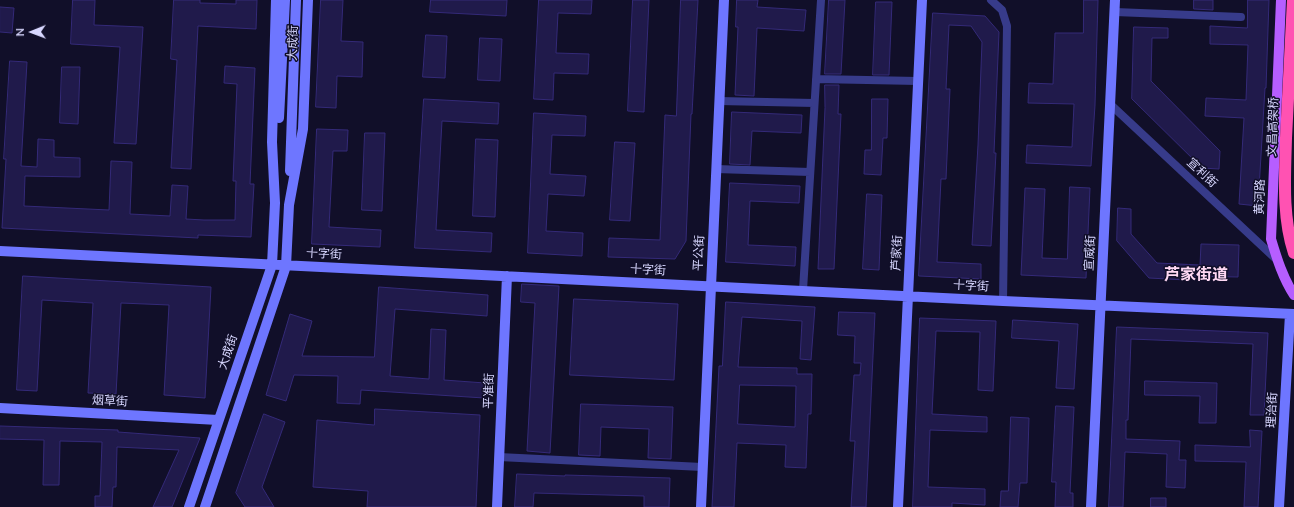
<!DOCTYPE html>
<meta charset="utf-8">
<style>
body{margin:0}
#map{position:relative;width:1294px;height:507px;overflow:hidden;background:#110f29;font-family:Mulish,sans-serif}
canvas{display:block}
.north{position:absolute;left:12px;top:12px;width:40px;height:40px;-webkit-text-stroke:3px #110f29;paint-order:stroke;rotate:269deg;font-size:11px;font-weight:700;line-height:16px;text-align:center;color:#d8d7ff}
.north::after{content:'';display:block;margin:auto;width:14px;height:18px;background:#d8d7ff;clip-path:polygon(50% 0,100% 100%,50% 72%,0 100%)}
</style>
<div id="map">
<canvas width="1294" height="507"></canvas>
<div class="north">N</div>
</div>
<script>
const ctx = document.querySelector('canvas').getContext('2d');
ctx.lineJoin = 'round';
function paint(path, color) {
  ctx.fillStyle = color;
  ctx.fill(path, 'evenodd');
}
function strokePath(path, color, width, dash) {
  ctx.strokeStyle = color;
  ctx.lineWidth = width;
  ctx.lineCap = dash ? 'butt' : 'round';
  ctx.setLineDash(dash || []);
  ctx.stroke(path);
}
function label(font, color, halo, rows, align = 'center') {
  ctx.font = font + ' Mulish,"Noto Sans SC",sans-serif';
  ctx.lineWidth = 3;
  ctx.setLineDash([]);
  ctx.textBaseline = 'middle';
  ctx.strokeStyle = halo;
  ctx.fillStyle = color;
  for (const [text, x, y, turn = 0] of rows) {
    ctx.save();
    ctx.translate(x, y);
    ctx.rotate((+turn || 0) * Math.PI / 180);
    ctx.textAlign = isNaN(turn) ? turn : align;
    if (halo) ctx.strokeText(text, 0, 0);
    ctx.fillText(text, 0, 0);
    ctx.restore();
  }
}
const building = new Path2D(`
 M73 0H95L94 25 143 27 136 144 114 143 120 47 71 44Z
 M174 0H200V3L236 4V0H257L256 29 198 26 191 169 171 168 177 60 171 59Z
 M321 0H343L341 41 363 42 362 77 337 76 336 108 316 107Z
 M431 0H507L506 16 430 12Z
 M539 0H592L591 14 558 13 556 53 589 54 588 74 554 73 553 100 534 99Z
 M633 0H649L644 112 628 111Z
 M681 0H698L692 114H691L686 241 675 259 608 257 609 238 660 240 665 115 676 116Z
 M737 0H758L757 7 806 10 804 31 757 28 754 96 735 95 738 27H736Z
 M829 0H845L841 74H825Z
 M1084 0H1098L1095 105 1091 166 1026 163 1027 145 1072 147 1074 104 1028 103 1029 83 1053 84 1055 33H1083Z
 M1194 0H1213V10L1194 9Z
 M1248 0H1269L1266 88H1265L1258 206 1239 204 1244 118 1205 116 1206 98 1246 100 1248 45 1210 44V26L1247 28Z
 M876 2H892L889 75H873Z
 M0 7 14 8 12 33 0 32Z
 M933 13 985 16 999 32 994 153H996L991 246 972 245 978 145 982 42 971 26 949 25 946 89H950L946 179H941L937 262 981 264V279L919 276Z
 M1134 27 1168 28V38H1152L1151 81 1220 151 1219 169 1202 168 1132 99Z
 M426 35 447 36 445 78 423 77Z
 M480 38 502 39 500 81 478 80Z
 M10 61 27 62 21 166 37 167 38 139 54 140V157L80 158V177L25 176 24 206 109 210 111 161 132 162 130 214 170 216 172 185 188 186 186 219 204 220H235L236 181H233L237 84 224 83 225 66 255 68 250 184H254L251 237 198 235V238L2 228 6 159H4Z
 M62 67H80L78 124 60 123Z
 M825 85H839L838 114H841L834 269H818L825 108Z
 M424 99 499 103 498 124 442 121 436 230 492 233 491 252 415 248Z
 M872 99H888L887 138H883L881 175 864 174 865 150H871Z
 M732 112 802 115 801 133 752 131 750 165 730 164Z
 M534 113 586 116 585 136 552 135 550 174 586 176 584 196 548 194 546 231 583 233 582 256 528 253Z
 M317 129 348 130 347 151H333L329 227 381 230 380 247 312 244Z
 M365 133H385L382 211 362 210Z
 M476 139 498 140 495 217 473 216Z
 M615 142 635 143 630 221 610 220Z
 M730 183 800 186 799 203 750 201 748 245 796 247 795 266 726 262Z
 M1070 187 1090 188 1086 278 1021 275 1025 188 1045 189 1042 258 1067 259Z
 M867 194 882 195 879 270 863 269Z
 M1118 208 1131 209V234L1157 263 1200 265 1201 244 1239 245 1238 277 1186 276V280L1149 278 1117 241Z
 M23 276 211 287 205 398 164 395 169 305 121 303 116 394 88 393 93 303 42 300 37 391 17 390Z
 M522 284 559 286 550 453 527 451 535 303 521 302Z
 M379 287 488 295 487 316 395 309 390 376 429 379 431 329 446 330 444 380 485 383 484 398 361 390 360 404 337 403 338 376 294 375 286 401 266 395 290 314 312 321 302 356 374 357Z
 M574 299 678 304 674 380 570 375Z
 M726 302 815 307 811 360 800 359 802 321 742 317 738 367 797 368V374H812L811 414H808L806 468 785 467 786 445 737 443 734 507H712L719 366H722ZM740 385 796 386 795 427 738 424Z
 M839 312 875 313 866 507H851L855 441H850L854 375H860L861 363H854L855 336 838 335Z
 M920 318 996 321 993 391 978 390 980 332 936 331 932 414 987 417V432L930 430 928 487 985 489V505L952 503V507H913Z
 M1013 320 1078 324 1074 389 1056 388 1059 341 1012 338Z
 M1117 327 1268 333 1264 415H1250L1253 344 1131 339 1128 420H1126V439L1180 441 1179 460H1186L1185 488 1166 487 1167 454 1125 452 1123 507H1109Z
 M1145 381 1217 383 1216 423H1199L1200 396 1145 395Z
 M581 404 673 407 671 459 648 458 649 429 601 427 600 456 579 455Z
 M1056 406 1074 407 1070 493H1073V507H1055L1056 482H1052Z
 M375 409 480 415 476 507H367L368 491 313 487 317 420 374 425Z
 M264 414 285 422 262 487 274 507H245L236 493Z
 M1011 417 1029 418 1027 483H1020L1018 507H1000L1001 491H1008Z
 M0 426 118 430V432L200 438 172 507H153L179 450 117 447 116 487H113L112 507H95V496H100L102 442 60 441 59 485H43L44 440 0 439Z
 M1250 430 1262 431 1258 507H1244L1246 462 1195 461V445L1250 447Z
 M517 474 565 476V475L670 478 669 507H644V496L534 493 533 507H515Z
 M1151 498H1166V507H1151Z`);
const street = new Path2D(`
 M991 0 1002 10 1007 26 1003 301
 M1115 12 1241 17
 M816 79 918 81
 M719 101 814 103
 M1110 104 1277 260
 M716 169 810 172
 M803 290 821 0
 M499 457 702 467`);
const secondary = new Path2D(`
 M279 118 285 0
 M290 171 296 0
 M0 251 1003 301 1294 314
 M0 408 218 420
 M189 507 272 265 275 203 272 142 276 0
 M205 507 286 266 289 205 303 129 308 0
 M497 507 507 276
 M701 507 724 0
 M898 507 922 0
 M1091 507 1115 0
 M1279 507 1290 314`);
const primary = new Path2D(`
 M1281 0 1271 239C1277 259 1283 278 1294 295`);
const highway = new Path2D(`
 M1293 0C1291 46 1288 92 1286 138 1285 176 1282 217 1294 253`);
const streetNames = [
 ["大成街",293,43,-88],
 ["文昌高架桥",1273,127,-88],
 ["宣利街",1202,173,43],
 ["黄河路",1260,197,-88],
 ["平公街",699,253,-87],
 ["芦家街",897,253,-87],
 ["宣威街",1090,253,-87],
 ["十字街",324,254,3],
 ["十字街",648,270,3],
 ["十字街",971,286,3],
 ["大成街",228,352,-71],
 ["平准街",489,391,-88],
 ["烟草街",110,401,3],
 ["理治街",1272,410,-87]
];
const districtNames = [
 ["芦家街道",1196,275]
];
paint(building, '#201a4b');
strokePath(building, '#342a78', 1);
strokePath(street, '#373b8a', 8);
strokePath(secondary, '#6e76ff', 10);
strokePath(primary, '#b65eff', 10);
strokePath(highway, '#ff52b2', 12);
label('12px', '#d8d7ff', '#110f29', streetNames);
label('bold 16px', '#ffd9f4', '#110f29', districtNames);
</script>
